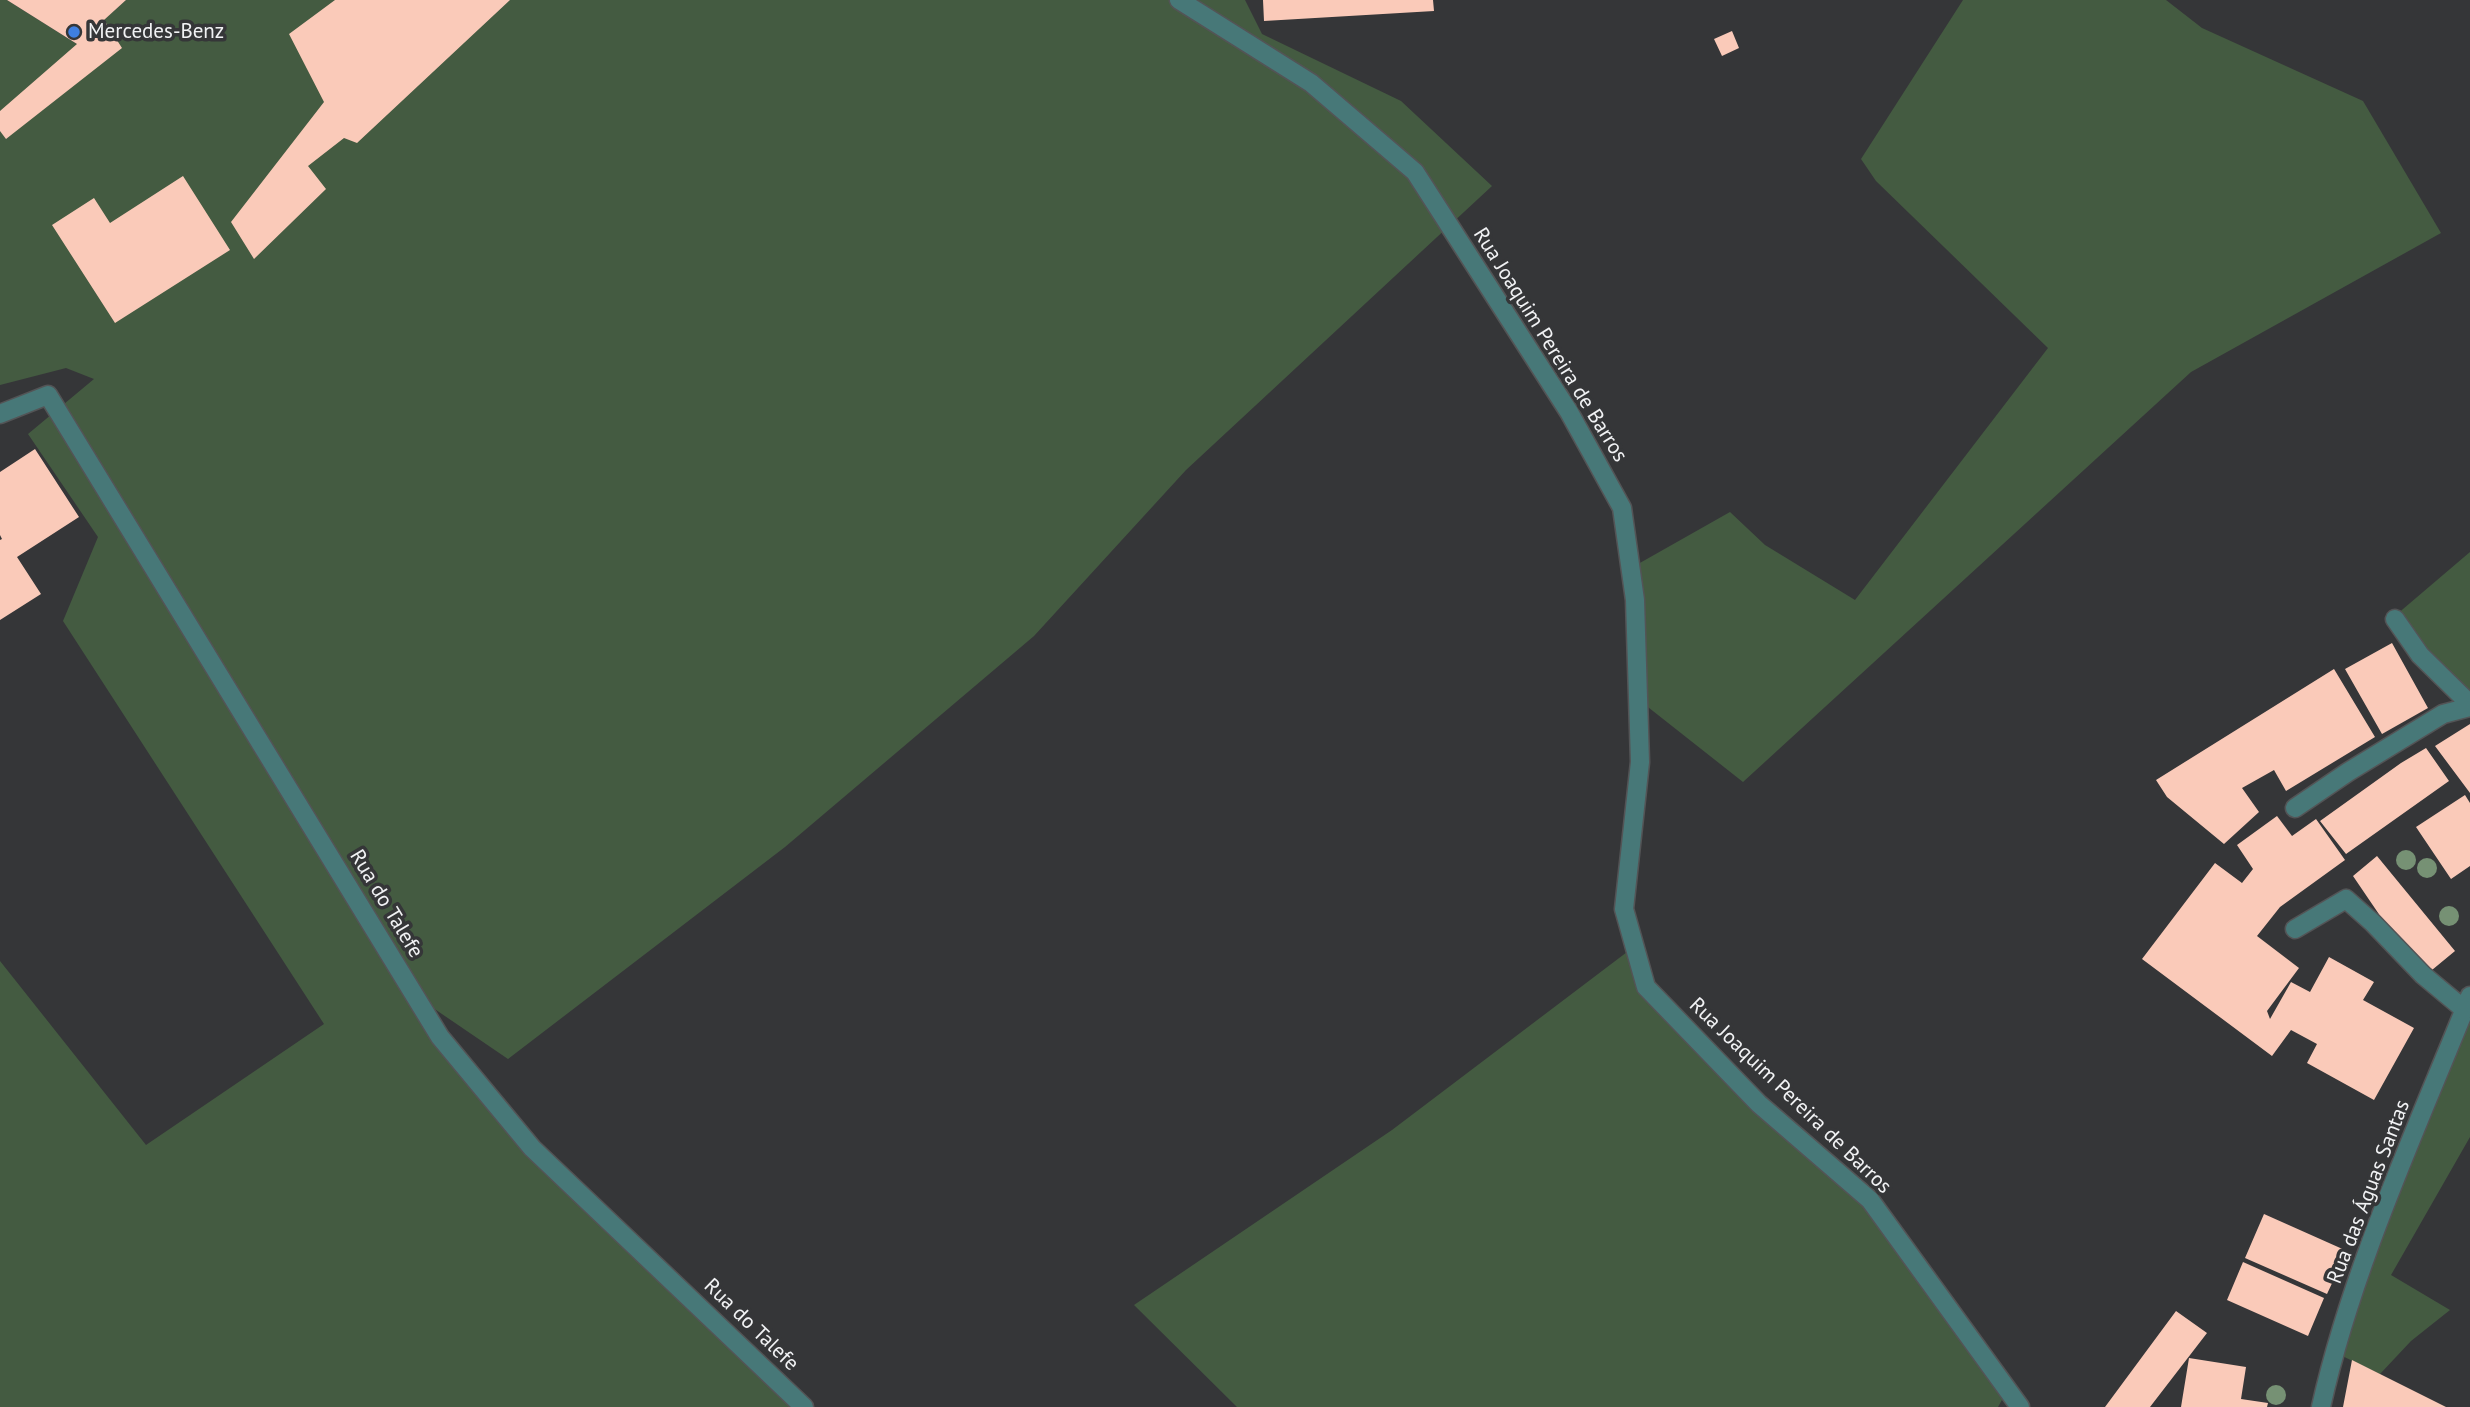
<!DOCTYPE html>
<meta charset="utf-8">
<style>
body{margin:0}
canvas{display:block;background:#353638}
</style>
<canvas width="2470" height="1407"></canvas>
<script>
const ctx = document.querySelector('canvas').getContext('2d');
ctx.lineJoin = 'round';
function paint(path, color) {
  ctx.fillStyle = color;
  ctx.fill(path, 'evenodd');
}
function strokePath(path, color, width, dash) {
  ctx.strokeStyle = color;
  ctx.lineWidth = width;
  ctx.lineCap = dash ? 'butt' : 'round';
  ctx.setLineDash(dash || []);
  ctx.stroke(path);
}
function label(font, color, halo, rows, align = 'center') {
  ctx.font = font + ' "PT Sans",sans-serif';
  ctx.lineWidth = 7;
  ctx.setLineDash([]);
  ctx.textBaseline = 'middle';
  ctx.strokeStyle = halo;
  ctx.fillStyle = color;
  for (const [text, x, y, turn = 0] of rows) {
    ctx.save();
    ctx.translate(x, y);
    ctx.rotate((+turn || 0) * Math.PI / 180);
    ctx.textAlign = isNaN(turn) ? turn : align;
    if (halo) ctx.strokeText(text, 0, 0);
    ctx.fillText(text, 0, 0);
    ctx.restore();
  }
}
const green = new Path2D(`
 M0 0H7L77 44 126 0H1245L1262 34 1401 101 1492 186 1186 470 1034 636 785 847 508 1059 417 997 532 1148 804 1407H0V961L146 1145 324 1024 63 621 98 537 28 434 94 379 66 368 0 385Z
 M1963 0H2166L2202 28 2363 101 2441 233 2191 372 1743 782 1639 700 1631 568 1730 512 1765 545 1855 600 2048 348 1876 181 1861 159Z
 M2470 552V704L2396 615Z
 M1635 946 1646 987 1870 1200 2008 1389 1998 1407H1237L1134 1305 1392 1130Z
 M2470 996V1137L2391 1275 2450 1310 2411 1341 2380 1374 2336 1353Z`);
const building = new Path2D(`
 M7 0H126L104 20 122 48 6 139 0 131V111L77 44Z
 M335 0H510L357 143 344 138 308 166 326 189 254 259 231 222 324 102 289 34Z
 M1263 0H1433L1434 11 1264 21Z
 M1732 31 1739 48 1722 56 1714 39Z
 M183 176 230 250 115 323 52 225 94 198 110 223Z
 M35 449 79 517 17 557 41 594 0 620V540L2 539 0 535V472Z
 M2392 643 2428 708 2382 734 2345 669Z
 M2334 669 2375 737 2286 791 2274 770 2242 788 2259 812 2224 844 2167 797 2156 780Z
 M2470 724V793L2435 746Z
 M2426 748 2449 781 2346 854 2320 821 2401 763Z
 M2465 795 2470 803V866L2451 879 2416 827Z
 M2277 816 2292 836 2316 819 2345 860 2280 907 2257 936 2299 968 2267 1011 2270 1019 2291 982 2310 992 2329 957 2374 982 2363 1000 2414 1028 2374 1100 2307 1063 2317 1044 2291 1030 2272 1056 2142 959 2215 863 2242 883 2253 869 2237 845Z
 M2377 856 2455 951 2432 970 2389 929 2353 876Z
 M2264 1214 2347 1251 2327 1294 2245 1258Z
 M2243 1262 2324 1298 2308 1336 2227 1300Z
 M2176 1311 2207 1333 2150 1407H2105Z
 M2189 1358 2246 1367 2241 1399 2268 1403 2267 1407H2181Z
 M2352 1360 2446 1407H2343Z`);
const minor = new Path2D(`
 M1179 0 1311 83 1415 172 1569 412 1622 508 1635 600 1640 762 1624 909 1646 987 1759 1104 1870 1200 2020 1407
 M0 414 48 395 440 1037 532 1148 804 1407
 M2395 619 2420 655 2470 704
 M2295 808 2348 772 2443 714 2470 707
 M2295 929 2346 899 2373 923 2423 975 2465 1010
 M2321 1407C2352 1268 2417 1128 2470 996`);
const trees = [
 [2406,860],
 [2427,868],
 [2449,916],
 [2276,1395]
];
const markers = [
 [74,32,7,"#3f7fe0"]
];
const poiNames = [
 ["Mercedes-Benz",88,32]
];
const streetNames = [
 ["Rua Joaquim Pereira de Barros",1550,345,58],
 ["Rua do Talefe",386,904,59],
 ["Rua Joaquim Pereira de Barros",1790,1096,44],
 ["Rua das Águas Santas",2369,1192,-69],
 ["Rua do Talefe",751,1325,44]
];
paint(green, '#445b41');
paint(building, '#facab9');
strokePath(minor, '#535456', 21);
strokePath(minor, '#477878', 18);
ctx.fillStyle = '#769174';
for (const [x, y] of trees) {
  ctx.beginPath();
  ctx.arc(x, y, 10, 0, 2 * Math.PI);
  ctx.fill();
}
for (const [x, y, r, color] of markers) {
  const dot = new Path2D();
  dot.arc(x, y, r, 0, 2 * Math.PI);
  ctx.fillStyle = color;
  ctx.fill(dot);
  strokePath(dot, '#353638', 2.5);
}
label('21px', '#f1f2f4', '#353638', poiNames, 'left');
label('21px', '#f1f2f4', '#353638', streetNames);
</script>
